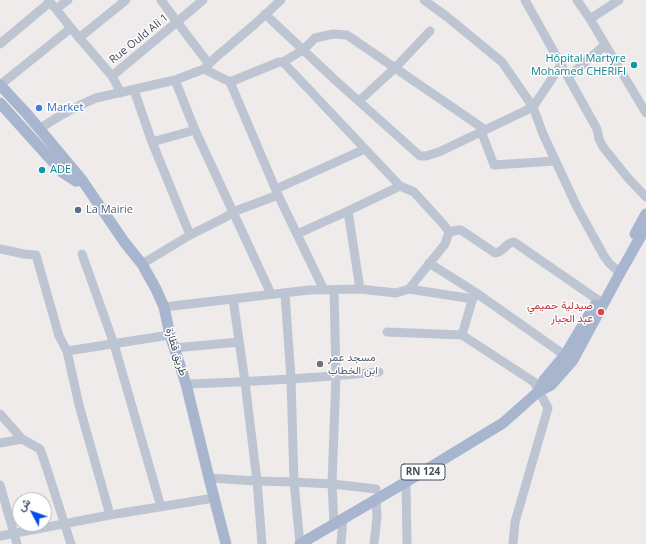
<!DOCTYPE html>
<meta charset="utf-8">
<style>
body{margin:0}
#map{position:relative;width:646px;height:544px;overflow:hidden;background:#efebeb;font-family:"Open Sans",Vazirmatn,sans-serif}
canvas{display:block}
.north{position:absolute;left:12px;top:492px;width:40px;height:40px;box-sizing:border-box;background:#fff;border:1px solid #b3b7bd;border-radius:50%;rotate:311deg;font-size:11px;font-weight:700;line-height:16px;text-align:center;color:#424c5b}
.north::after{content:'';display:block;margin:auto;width:14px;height:18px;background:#064dee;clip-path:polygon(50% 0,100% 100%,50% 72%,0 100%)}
</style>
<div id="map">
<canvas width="646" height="544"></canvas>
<div class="north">ش</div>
</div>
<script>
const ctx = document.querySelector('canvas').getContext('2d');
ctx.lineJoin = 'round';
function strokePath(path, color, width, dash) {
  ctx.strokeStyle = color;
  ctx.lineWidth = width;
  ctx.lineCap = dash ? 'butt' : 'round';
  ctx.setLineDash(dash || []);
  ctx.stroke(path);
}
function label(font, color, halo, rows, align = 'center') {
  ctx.font = font + ' "Open Sans",Vazirmatn,sans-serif';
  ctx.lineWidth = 3;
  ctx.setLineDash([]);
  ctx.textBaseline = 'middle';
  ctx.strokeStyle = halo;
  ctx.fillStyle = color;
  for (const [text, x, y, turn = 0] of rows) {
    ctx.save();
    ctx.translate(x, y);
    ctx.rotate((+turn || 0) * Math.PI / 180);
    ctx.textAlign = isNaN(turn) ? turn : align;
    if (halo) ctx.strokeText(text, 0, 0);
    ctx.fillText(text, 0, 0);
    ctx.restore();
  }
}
const minor = new Path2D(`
 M48 0 56 9 71 28
 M161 0 177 22 203 0
 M424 0 446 16 502 62 533 107 543 134 577 207 604 256 609 263 620 273
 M525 0 597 129 599 139 603 147 628 178 646 197
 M577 0 590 19 646 113
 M56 9 68 0
 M265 14 334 79 420 156H426L439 152 533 107 561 65
 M590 19 619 0
 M79 38 126 0
 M0 44 50 2
 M283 62 303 50 315 38 333 34 347 35 484 129
 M204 69 230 82
 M112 76 177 22 209 64
 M568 77 605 45
 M175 80 195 130 271 294
 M0 85 71 28 112 76 121 93
 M134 90 152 142 190 235
 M359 101 395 68 430 31
 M39 129C57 117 76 106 96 98L175 80 204 69 215 58 255 24 281 0
 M481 131 494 165 555 161
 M152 142 195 130
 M276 189 365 149
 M449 232 458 230H461L495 253C504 252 505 243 514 242L598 300
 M297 234 348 211
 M0 249 24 254 36 255 59 336 67 351 79 405 110 515
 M82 254 114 344 161 507
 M429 263 475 292 570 359
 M142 264 190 235 224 218 233 212 278 195
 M360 289 348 211 400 186
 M409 289 473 299
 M285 293 291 379 294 482 300 544
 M233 299 245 382 257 481 262 544
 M164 307 309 290 360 289 396 293 409 289 445 244 449 232 444 225 414 192 400 186 283 62H279L230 82 278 195 324 290
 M387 332 462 335 534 382 548 408 515 522 513 544
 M462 335 474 294
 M174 348 239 342
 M67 351 170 335
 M186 384C251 382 315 378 379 372
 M0 414 22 439 40 449 47 469 71 544
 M0 443 22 439
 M209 478 257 481 294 482 332 484 376 489
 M406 482 407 544
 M0 485 17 544
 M334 524 332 484 336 376 334 290
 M0 536 110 515 214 498
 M341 544 343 518
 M374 544 377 517 376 500`);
const major = new Path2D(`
 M0 85 27 114 82 180 125 243 142 264 156 289 164 307 170 335 186 384 209 478 226 544
 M0 103 62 172 76 181 82 180
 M635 234 646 214
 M539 391 544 380 565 355 595 305
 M300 544 406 482 503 423 539 391 551 385 573 360 620 273 646 227`);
const markers = [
 [634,65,4,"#0f9aa8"],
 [39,108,4,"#3f7fe0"],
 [42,170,4,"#0f9aa8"],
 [78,210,4,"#5c6f8a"],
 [601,312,4,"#e0444e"],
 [320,364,4,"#6b7280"]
];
const shields = [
 [423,472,44]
];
const shieldNames = [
 ["RN 124",423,472]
];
const streetNames = [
 ["Rue Ould Ali 1",139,39,-39],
 ["طريق قطارة",176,352,73]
];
const cultureNames = [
 ["Hôpital Martyre",626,59],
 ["Mohamed CHERIFI",626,72],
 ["ADE",50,170,"left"]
];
const shopNames = [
 ["Market",47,108]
];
const serviceNames = [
 ["La Mairie",86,210]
];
const healthNames = [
 ["صيدلية حميمي",593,306],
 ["عبد الجبار",593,319]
];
const worshipNames = [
 ["مسجد عمر",328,358],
 ["ابن الخطاب",328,371]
];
strokePath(minor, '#bdc5d3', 9);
strokePath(major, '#a7b6ce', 11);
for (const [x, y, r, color] of markers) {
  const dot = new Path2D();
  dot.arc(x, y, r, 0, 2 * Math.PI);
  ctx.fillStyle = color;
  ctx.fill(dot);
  strokePath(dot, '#fff', 1.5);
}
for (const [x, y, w] of shields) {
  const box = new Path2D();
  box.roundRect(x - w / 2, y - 8, w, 16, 3);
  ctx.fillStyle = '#fff';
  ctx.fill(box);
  strokePath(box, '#424c5b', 1);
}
label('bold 10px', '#424c5b', null, shieldNames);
label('11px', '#424c5b', '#fff', streetNames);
label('11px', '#0d838f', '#fff', cultureNames, 'right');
label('11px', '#366cbe', '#fff', shopNames, 'left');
label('11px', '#4e5e75', '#fff', serviceNames, 'left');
label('11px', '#be3a42', '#fff', healthNames, 'right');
label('11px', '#5b616d', '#fff', worshipNames, 'left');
</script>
